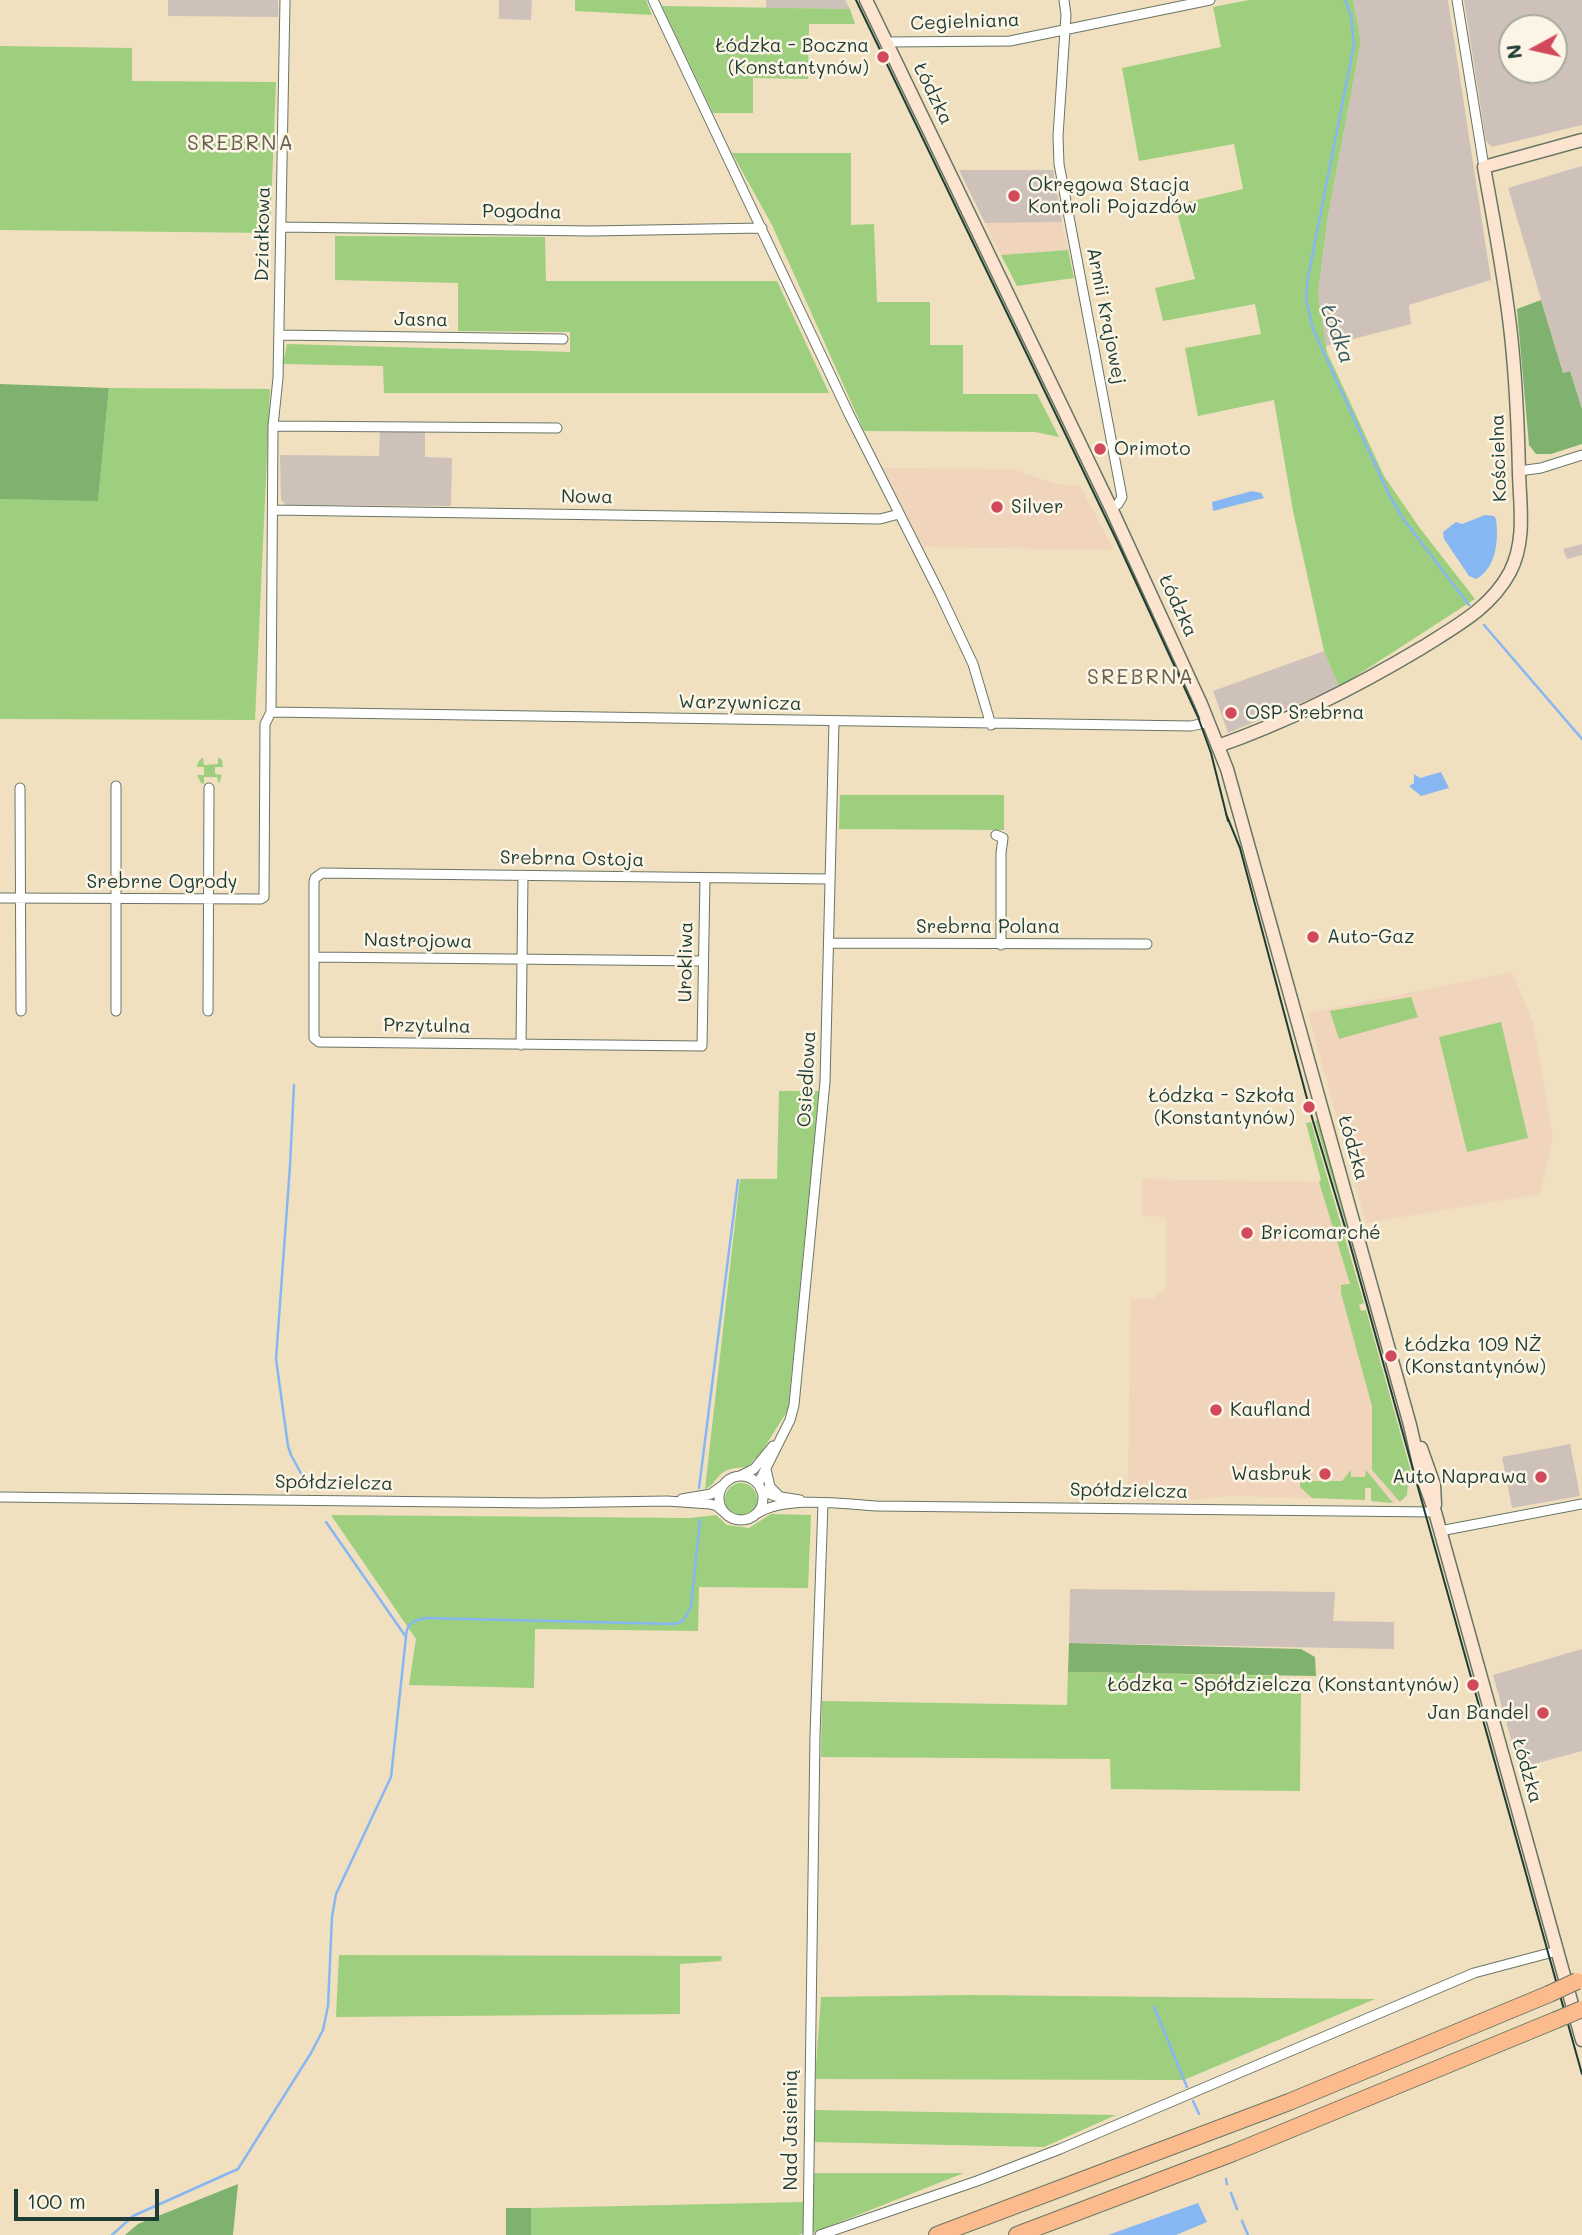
<!DOCTYPE html>
<meta charset="utf-8">
<style>
body{margin:0}
#map{position:relative;width:1582px;height:2235px;overflow:hidden;background:#f0e0bf;font-family:Mali,sans-serif}
canvas{display:block}
.north{position:absolute;left:1498px;top:14px;width:70px;height:70px;box-sizing:border-box;background:#fcf5e5;border:2px solid #a4ab9e;border-radius:50%;rotate:262deg;font-size:19px;font-weight:700;line-height:28px;text-align:center;color:#1f3d34}
.north::after{content:'';display:block;margin:auto;width:24px;height:32px;background:#d1495b;clip-path:polygon(50% 0,100% 100%,50% 72%,0 100%)}
.scale{position:absolute;left:14px;top:2189px;width:145px;height:32px;box-sizing:border-box;border:4px solid #1f3d34;border-top:0;padding-left:9px;font-size:21px;line-height:24px;white-space:nowrap;color:#1f3d34;-webkit-text-stroke:5px #fcf5e5;paint-order:stroke}
</style>
<div id="map">
<canvas width="1582" height="2235"></canvas>
<div class="north">N</div>
<div class="scale">100 m</div>
</div>
<script>
const ctx = document.querySelector('canvas').getContext('2d');
ctx.lineJoin = 'round';
function paint(path, color) {
  ctx.fillStyle = color;
  ctx.fill(path, 'evenodd');
}
function strokePath(path, color, width, dash) {
  ctx.strokeStyle = color;
  ctx.lineWidth = width;
  ctx.lineCap = dash ? 'butt' : 'round';
  ctx.setLineDash(dash || []);
  ctx.stroke(path);
}
function label(font, color, halo, rows, align = 'center') {
  ctx.font = font + ' Mali,sans-serif';
  ctx.lineWidth = 5;
  ctx.setLineDash([]);
  ctx.textBaseline = 'middle';
  ctx.strokeStyle = halo;
  ctx.fillStyle = color;
  for (const [text, x, y, turn = 0] of rows) {
    ctx.save();
    ctx.translate(x, y);
    ctx.rotate((+turn || 0) * Math.PI / 180);
    ctx.textAlign = isNaN(turn) ? turn : align;
    if (halo) ctx.strokeText(text, 0, 0);
    ctx.fillText(text, 0, 0);
    ctx.restore();
  }
}
const built = new Path2D(`
 M1062 222 1068 250 1001 255 985 223Z
 M882 468 1013 469 1056 484 1080 486 1114 550 923 547Z
 M1512 972 1533 1022 1553 1138 1540 1194 1366 1223 1308 1013Z
 M1142 1179 1319 1182 1409 1480V1490L1404 1499 1393 1503 1371 1501V1488H1366L1365 1500 1231 1496 1182 1501 1128 1500 1130 1299H1153L1166 1287V1217L1142 1216Z`);
const industrial = new Path2D(`
 M168 0H278V17L168 16Z
 M499 0H532L531 20 499 19Z
 M766 0H845L850 9 766 8Z
 M1353 0H1448L1491 280 1409 305 1411 324 1326 346 1318 293 1328 216 1361 41Z
 M1464 0H1582V125L1492 147 1486 141ZM1512 28H1554V70H1512Z
 M1582 166V409L1570 371 1563 373 1508 188Z
 M959 170H1053L1062 222 985 223Z
 M380 431 425 432V457L452 458 451 506 286 505 281 500 280 455 379 456Z
 M1582 544V555L1567 559 1563 549Z
 M1324 651 1339 687 1228 733 1213 691Z
 M1570 1444 1580 1496 1512 1508 1502 1457Z
 M1070 1589 1335 1592 1333 1621 1394 1622V1649L1069 1643Z
 M1582 1649V1751L1519 1768 1493 1675Z`);
const green = new Path2D(`
 M575 0H646L652 15 575 11Z
 M1249 0H1353L1361 41 1328 216 1318 293 1327 352 1384 476 1419 527 1475 599 1339 687 1324 651 1293 511 1274 400 1198 416 1185 348 1261 334 1255 304 1163 321 1155 288 1195 279 1175 205 1243 189 1234 144 1139 161 1122 68 1221 47 1213 7Z
 M662 6 850 9 855 24H809L808 79 753 78V113H713Z
 M0 46 132 48V81L276 82 270 233 0 230Z
 M732 153H851V225L874 224 877 302H930V345H963V394H1037L1059 437 1035 432 864 431 772 225Z
 M335 236 545 237 546 281H777L829 393H384L383 366 283 364 287 344 570 352V332L458 331V283L335 280Z
 M1068 250 1074 278 1017 286 1001 255Z
 M109 388 270 389 255 720 0 719V499L98 500Z
 M203 757 204 765 218 764V757L222 760 223 767H215V774L222 775 219 784 217 777H204V784L201 783 197 775H204V767H197L198 762Z
 M840 795H1004V830L839 829Z
 M1411 997 1418 1017 1339 1039 1330 1011Z
 M1501 1022 1528 1138 1467 1152 1439 1037Z
 M779 1091H819L788 1410 757 1459 755 1458 748 1467C737 1468 727 1467 719 1476 713 1482 713 1486 705 1489L740 1179H777Z
 M1320 1119 1370 1300 1369 1302 1315 1121Z
 M1311 1122 1364 1303 1359 1305 1361 1311 1366 1310 1413 1479 1408 1481 1407 1495 1400 1502 1372 1470V1406L1341 1293V1285L1350 1284 1319 1182 1321 1180 1306 1123Z
 M1300 1469H1304V1477H1312L1314 1481H1342L1351 1470V1477H1365L1366 1470 1393 1503 1371 1501V1488H1365V1500L1312 1498 1300 1487Z
 M725 1499a16 16 0 1 1 32 0a16 16 0 1 1-32 0Z
 M771 1514 811 1515 808 1588 699 1587 698 1631 535 1629 534 1688 409 1685 416 1639 331 1515 690 1518 716 1515 727 1525 749 1528Z
 M1068 1672 1279 1676 1280 1693H1301L1300 1791 1111 1789 1110 1759 821 1757 822 1701 1067 1705Z
 M339 1955 722 1956 721 1961 680 1964V2014L336 2017Z
 M969 1995 1375 1999 1184 2080 815 2079 821 1997Z
 M814 2110 1116 2115 1044 2147 812 2142Z
 M812 2173H964L812 2233Z
 M803 2202 804 2233 799 2235H531V2208Z`);
const forest = new Path2D(`
 M1541 300 1563 373 1570 371 1582 409V444L1551 454H1536L1529 445 1517 309Z
 M0 384 109 388 98 501 0 499Z
 M1069 1643 1301 1649 1315 1657 1316 1676 1068 1672Z
 M238 2184 233 2235H125L138 2224Z
 M506 2208H531V2235H506Z`);
const water = new Path2D(`
 M1252 491 1261 493 1264 498 1213 511 1212 502Z
 M1485 515 1494 516 1496 519C1499 540 1496 569 1476 579L1469 576 1444 539 1443 532 1456 522 1462 524Z
 M1441 772 1449 788 1421 796 1409 786 1414 783V774L1420 778Z
 M1198 2203 1207 2222 1176 2235H1108Z`);
const stream = new Path2D(`
 M1345 0 1351 16 1354 45 1308 277 1306 299 1313 329 1389 495 1404 520 1469 605
 M1484 625 1582 739
 M294 1085 290 1166 276 1359 288 1446 291 1455 309 1488
 M699 1488 738 1180
 M406 1636C407 1623 413 1621 425 1618L674 1624 683 1621 691 1607 700 1520
 M1154 2007 1187 2087
 M1193 2101 1199 2114
 M1226 2179 1227 2184
 M1231 2193 1237 2209
 M1242 2221 1248 2235
 M112 2235 133 2216 238 2169 311 2053 323 2030 328 2006 332 1917 336 1894 391 1777 406 1637 326 1522`);
const street = new Path2D(`
 M653 0 849 414 940 594 973 664 991 725
 M1064 0 1066 15 1058 136 1059 164 1122 497 1118 504 1111 508
 M1457 0 1484 167
 M887 42 1010 41 1210 0
 M281 227 591 231 762 228
 M279 335 563 339
 M273 426 557 428
 M1519 471 1541 468 1582 455
 M274 510 880 519 899 514
 M271 712 1191 726 1209 722
 M116 786V1011
 M20 788 21 1011
 M996 835 1003 838 1001 853V945
 M705 878 702 1046 319 1042 314 1038V882L315 878 322 873 829 879
 M0 898 261 899 264 897 265 724 271 712 273 426 278 378 285 0
 M829 943 1147 944
 M314 957 703 961
 M208 1011 209 788
 M521 1045 523 876
 M766 1469 770 1487 778 1495
 M740 1476 754 1469 773 1446
 M719 1498a22 22 0 1 1 44 0a22 22 0 1 1-44 0Z
 M758 1484 790 1420 794 1405 825 1082 834 722
 M761 1490 775 1496 800 1500
 M0 1497 543 1503 667 1501 710 1504 717 1506 724 1512
 M682 1499 711 1494 722 1486
 M756 1514C786 1495 842 1504 876 1506L1435 1512
 M1440 1531 1582 1504
 M808 2235 815 1735 823 1503
 M820 2235 977 2181 1060 2149 1474 1973 1557 1951`);
const secondary = new Path2D(`
 M866 0 1111 508 1201 704 1227 769 1410 1425 1421 1473 1435 1512 1582 2040
 M1218 746C1289 721 1358 686 1423 647 1456 626 1491 608 1510 572 1526 541 1520 506 1519 473 1518 427 1516 381 1511 335 1505 279 1494 223 1484 167L1582 140
 M1421 1448 1434 1485 1435 1505`);
const highway = new Path2D(`
 M937 2235 1289 2102 1549 1994
 M1017 2235 1233 2153 1556 2020`);
const tram = new Path2D(`
 M856 0 1116 539 1198 717 1211 753 1228 821
 M1226 814 1240 848 1313 1121 1348 1237 1582 2074`);
const highwayBridge = new Path2D(`
 M1549 1994 1577 1981
 M1556 2020 1582 2009`);
const markers = [
 [883,57,7,"#d1495b"],
 [1014,196,7,"#d1495b"],
 [1100,449,7,"#d1495b"],
 [997,507,7,"#d1495b"],
 [1231,713,7,"#d1495b"],
 [1313,937,7,"#d1495b"],
 [1309,1107,7,"#d1495b"],
 [1247,1233,7,"#d1495b"],
 [1391,1356,7,"#d1495b"],
 [1216,1410,7,"#d1495b"],
 [1325,1474,7,"#d1495b"],
 [1541,1477,7,"#d1495b"],
 [1473,1685,7,"#d1495b"],
 [1543,1713,7,"#d1495b"]
];
const streetNames = [
 ["Cegielniana",965,22,-2],
 ["Łódzka",933,94,64],
 ["Pogodna",522,212,1],
 ["Działkowa",263,234,-89],
 ["Armii Krajowej",1106,316,79],
 ["Jasna",421,320,1],
 ["Kościelna",1499,458,-92],
 ["Nowa",587,497,1],
 ["Łódzka",1178,606,65],
 ["Warzywnicza",740,703,1],
 ["Srebrna Ostoja",572,859,1],
 ["Srebrne Ogrody",162,882],
 ["Srebrna Polana",988,927],
 ["Nastrojowa",418,941,1],
 ["Urokliwa",686,962,-89],
 ["Przytulna",427,1026,1],
 ["Osiedlowa",807,1079,-87],
 ["Łódzka",1353,1148,74],
 ["Spółdzielcza",334,1483,1],
 ["Spółdzielcza",1129,1491,1],
 ["Łódzka",1527,1771,74],
 ["Nad Jasienią",791,2130,-90]
];
const poiNames = [
 ["Łódzka - Boczna",869,46,"right"],
 ["(Konstantynów)",869,68,"right"],
 ["Okręgowa Stacja",1028,185],
 ["Kontroli Pojazdów",1028,207],
 ["Orimoto",1114,449],
 ["Silver",1011,507],
 ["OSP Srebrna",1245,713],
 ["Auto-Gaz",1327,937],
 ["Łódzka - Szkoła",1295,1096,"right"],
 ["(Konstantynów)",1295,1118,"right"],
 ["Bricomarché",1261,1233],
 ["Łódzka 109 NŻ",1405,1345],
 ["(Konstantynów)",1405,1367],
 ["Kaufland",1230,1410],
 ["Wasbruk",1311,1474,"right"],
 ["Auto Naprawa",1527,1477,"right"],
 ["Łódzka - Spółdzielcza (Konstantynów)",1459,1685,"right"],
 ["Jan Bandel",1529,1713,"right"]
];
const neighbourhoodNames = [
 ["SREBRNA",241,144],
 ["SREBRNA",1141,678]
];
const waterNames = [
 ["Łódka",1337,334,70]
];
paint(built, '#f0d5bc');
paint(industrial, '#cec1b9');
paint(green, '#9ecf7f');
paint(forest, '#7eb26e');
paint(water, '#87b7f3');
strokePath(stream, '#87b7f3', 2.5);
strokePath(street, '#687665', 11);
strokePath(secondary, '#687665', 15);
strokePath(highway, '#687665', 18);
strokePath(street, '#fff', 9);
strokePath(secondary, '#fde4d1', 12);
strokePath(highway, '#fbbb8d', 16);
strokePath(tram, '#1f3d34', 2);
strokePath(highwayBridge, '#687665', 18, []);
strokePath(highwayBridge, '#fbbb8d', 16);
for (const [x, y, r, color] of markers) {
  const dot = new Path2D();
  dot.arc(x, y, r, 0, 2 * Math.PI);
  ctx.fillStyle = color;
  ctx.fill(dot);
  strokePath(dot, '#fcf5e5', 2.5);
}
label('19px', '#1f3d34', '#fcf5e5', streetNames);
label('19px', '#1f3d34', '#fcf5e5', poiNames, 'left');
ctx.letterSpacing = '2px';
label('21px', '#6a614f', '#fcf5e5', neighbourhoodNames);
ctx.letterSpacing = '0px';
label('italic 21px', '#395c64', '#fcf5e5', waterNames);
</script>
